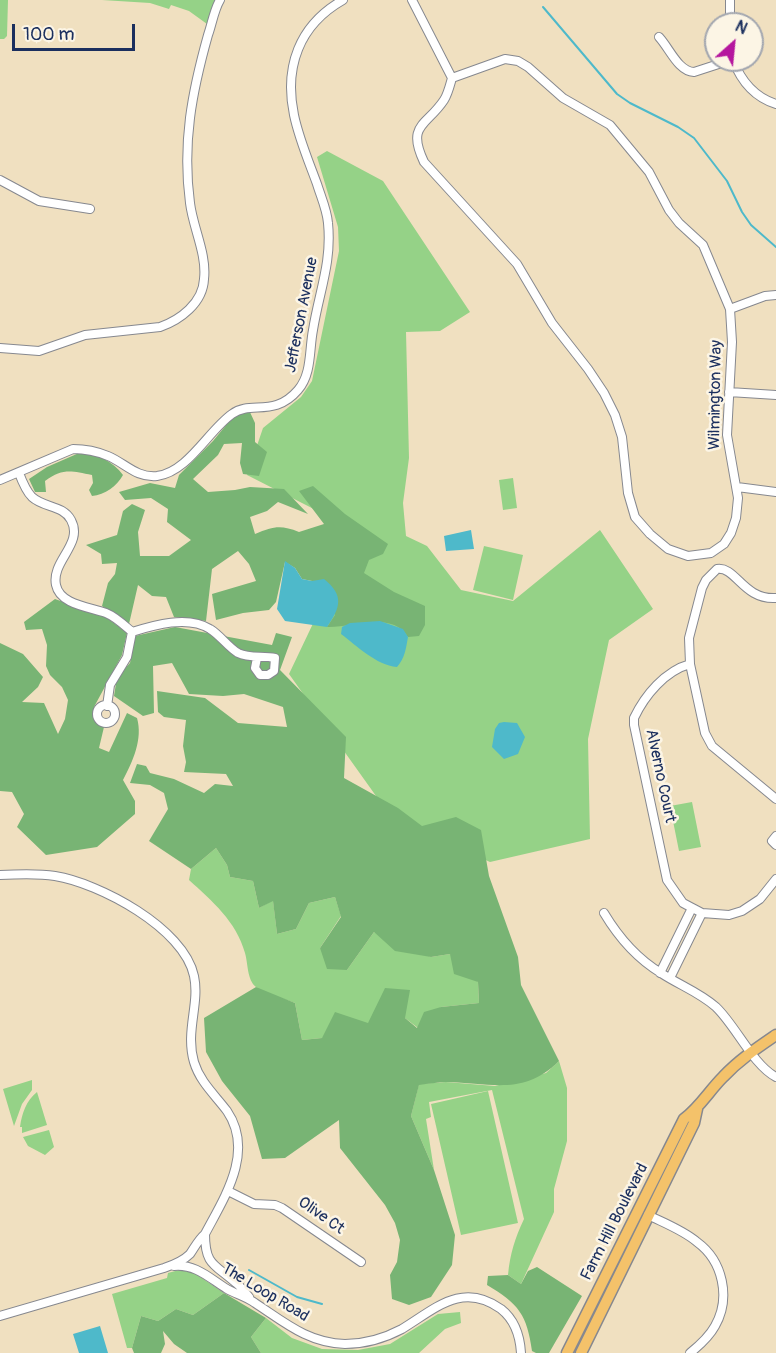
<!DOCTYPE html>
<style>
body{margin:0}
#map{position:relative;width:776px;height:1353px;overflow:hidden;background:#f0e0c0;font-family:Pangolin,sans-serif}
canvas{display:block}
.north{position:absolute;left:704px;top:12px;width:60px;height:60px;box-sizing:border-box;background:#fcf5e5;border:2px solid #a2a6af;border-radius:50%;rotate:27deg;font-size:16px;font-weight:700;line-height:24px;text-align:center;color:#1b2f5e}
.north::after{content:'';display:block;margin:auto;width:21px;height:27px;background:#b5179e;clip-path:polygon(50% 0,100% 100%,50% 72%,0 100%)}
.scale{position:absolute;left:12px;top:24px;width:123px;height:27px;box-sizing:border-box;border:3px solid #1b2f5e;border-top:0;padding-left:8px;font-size:18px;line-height:21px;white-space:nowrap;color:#1b2f5e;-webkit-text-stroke:4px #fcf5e5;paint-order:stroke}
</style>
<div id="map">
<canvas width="776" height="1353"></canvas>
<div class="north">N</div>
<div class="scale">100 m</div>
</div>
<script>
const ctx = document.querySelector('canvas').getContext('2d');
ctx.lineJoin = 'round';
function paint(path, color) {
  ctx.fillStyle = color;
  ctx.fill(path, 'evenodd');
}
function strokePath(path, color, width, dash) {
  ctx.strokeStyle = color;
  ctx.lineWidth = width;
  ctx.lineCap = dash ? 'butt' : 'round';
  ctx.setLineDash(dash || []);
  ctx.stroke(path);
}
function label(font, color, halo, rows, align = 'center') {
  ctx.font = font + ' Pangolin,sans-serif';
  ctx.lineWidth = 5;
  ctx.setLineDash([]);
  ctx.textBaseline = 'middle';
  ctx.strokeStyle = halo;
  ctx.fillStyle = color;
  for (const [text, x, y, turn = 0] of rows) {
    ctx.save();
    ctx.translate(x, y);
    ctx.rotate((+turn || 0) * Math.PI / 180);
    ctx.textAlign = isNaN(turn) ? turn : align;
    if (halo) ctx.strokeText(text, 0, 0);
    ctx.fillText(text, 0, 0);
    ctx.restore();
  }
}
const green = new Path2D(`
 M0 0H8L7 36 4 39H0Z
 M102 0H215L207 24 189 11 171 5 169 9 150 3Z
 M327 151 383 181 470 312 440 331 406 332 409 458 403 503 406 536 427 546 461 590 513 601 600 530 653 609 609 640 588 739 590 839 490 862 391 817 289 674 357 531 247 475 263 428 301 397 312 381 339 251 338 227 317 157Z
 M513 478 517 508 503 510 499 480Z
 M484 546 523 555 513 600 473 590Z
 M692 802 701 847 679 851 670 806Z
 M216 848 227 865 230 877 253 881 259 908 273 900 277 934 296 929 309 903 335 897 341 916 320 948 347 970 374 932 431 957 450 954 478 982 479 1003 441 1007 418 1028 405 1018 368 1023 322 1038 302 1040 295 1003C283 998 266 995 256 987 247 980 248 963 245 953 236 921 212 901 189 880L191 869Z
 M559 1061 567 1088V1141L554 1189V1212L521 1284 508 1275C510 1254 515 1238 524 1219L492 1090 429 1102 431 1117 426 1119 434 1170 411 1116 419 1084 446 1082 495 1086 546 1073Z
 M32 1080V1090L22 1104 14 1126 3 1089Z
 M488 1091 518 1223 461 1235 431 1104Z
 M37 1092 47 1125 22 1133V1127H20C22 1113 26 1101 37 1092Z
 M49 1130 54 1147 45 1155 28 1146 23 1137Z
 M179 1270 193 1272 224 1293 193 1315 176 1309 158 1321 141 1316 132 1348H127L112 1294 167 1278 168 1273Z
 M460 1312 461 1323 445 1329 419 1353H261L251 1337 266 1318 292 1338 322 1349 358 1350 390 1344 438 1314Z`);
const forest = new Path2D(`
 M249 410 255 423V442L267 452 259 476 243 474 240 463 242 443 224 444 218 455 193 479 208 492 235 490 250 487 284 489 308 514 278 502 267 511 250 517 255 534C274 526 281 525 299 532L324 524 299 491 313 486 345 514 388 544 383 554 369 560 364 573 394 592 425 606V625L419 636 408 637C391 610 352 628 327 627L335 615 312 581 302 579 295 568 285 562 276 602 269 610 243 613 216 620 212 594 256 581 249 564 238 551 212 569 206 621 174 617 166 597 152 596 138 585 129 624 102 606 108 583 115 574 117 563 102 564 101 554 86 545 117 535 123 511 132 504 145 510 138 532 140 556H169L191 540 167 522 168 509 151 498 125 500 119 492 150 483 175 488 179 475 213 441 232 418Z
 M79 453C96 453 113 461 123 475 117 486 105 495 92 496L89 490 93 483 92 475C71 471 63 468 45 481L46 492H35L29 479 47 467Z
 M55 599 106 617 127 633 122 655 94 707 104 727 99 748 109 752 127 713 137 718C143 739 133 761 123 780L135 801V814L97 847 46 855 17 827 24 814 12 792 0 791V643L23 654 43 677 38 687 22 702 44 703 58 734 65 719 68 700 62 687 50 675 46 666 47 645 42 629 26 630 24 622Z
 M175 627 272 645 276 633 292 637 280 670 346 737 344 778 398 808 422 826 456 817 481 830 489 876 518 957 521 985 559 1061C524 1096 491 1083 447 1082 438 1082 428 1084 419 1085L411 1116 434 1170 455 1235 452 1265 431 1297 409 1305 392 1299 390 1275 397 1262 400 1240 395 1223 385 1205 340 1148 339 1120 285 1158 262 1159 250 1116 222 1081 206 1052 204 1018 256 987 295 1003 302 1040 322 1038 335 1012 368 1023 385 988 410 990 405 1018 417 1028 424 1012 441 1007 479 1003 478 982 454 974 450 954 431 957 395 951 374 932 347 970 327 969 320 948 341 917 335 897 309 903 296 929 277 934 273 901 259 908 253 881 230 877 227 865 216 848 191 869 149 841 168 809 164 793 150 785 130 783 137 764 146 766 150 773 174 779 204 793 215 784 233 786 226 774 184 772 186 762 183 746 186 720 164 717 158 712 157 691 205 698 238 723 287 727 283 707 244 694 223 696 189 694 172 663 153 666 154 713 143 716 114 696 117 677 130 663 135 636Z
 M537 1267 582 1296 549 1353H536L532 1351C527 1315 519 1304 487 1285L488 1276 508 1275 521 1284 528 1271Z
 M224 1293 266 1318 251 1337 261 1353H187L174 1344 163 1331 165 1344 161 1353H134L132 1348 141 1316 158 1321 176 1309 193 1315Z`);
const water = new Path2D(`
 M471 530 474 549 446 551 444 536Z
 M285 561 295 568 302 579 312 581 324 579C344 595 341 607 327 627L285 621 277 609Z
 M380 621 403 629 408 637C406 648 405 658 397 667 376 665 357 646 341 634L342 627 350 623Z
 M504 722 517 723 525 737 518 754 504 759 492 747 495 729 499 723Z
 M100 1326 108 1353H79L73 1334Z`);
const stream = new Path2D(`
 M543 7 617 94 630 103 678 127 694 138 727 181 742 212 751 225 776 247
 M249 1270 297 1297 322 1304`);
const minor = new Path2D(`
 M412 0 452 78C450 85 448 94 444 100 427 126 406 124 424 162L517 264 552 323 588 369 604 393 615 415 622 437 628 493 635 517 650 534 668 549 688 556 711 553 724 544 731 533 736 518 738 498 727 435 732 342 730 309 703 245 679 223 669 210 649 172 610 125 563 98 528 67 518 61 505 59 452 78
 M730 0V24
 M659 37C670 49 678 71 694 72L731 60
 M733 60C741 81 754 97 776 104
 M0 180 39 201 90 209
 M730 309 765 296 776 295
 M0 348 39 351 85 335 160 327C180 320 203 303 204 279 207 254 193 228 190 203 182 143 192 92 208 35 212 24 214 10 220 0
 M729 392 776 395
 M19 473C22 481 26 491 32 497 44 508 63 505 71 520 84 544 51 561 56 585 60 605 90 607 106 613 116 617 124 625 132 632L127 657 110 685 107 706
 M0 480 73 449C85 449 96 451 108 456 125 463 136 478 157 476 188 472 208 431 232 414 251 400 274 418 298 390 312 374 309 350 313 330 319 292 332 263 328 223 327 210 321 197 317 184 309 162 299 139 294 115 284 67 299 25 343 0
 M737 487 776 492
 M776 598C743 600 736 566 717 569L706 580 702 588 689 638 690 664 705 733 712 746 776 799
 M132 632C154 625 188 615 210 629 220 635 228 647 238 653 250 659 263 655 275 658L274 671 268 675H260L255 668 257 658
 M690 664C665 671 645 695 634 718V725L667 880 683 903 702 913 729 915 742 911 760 899 776 879
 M97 714a9 9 0 1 1 18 0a9 9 0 1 1-18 0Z
 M776 836 772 841 776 845
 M0 875C18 874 37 873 55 876 99 883 184 928 194 976 200 1004 185 1031 194 1062 200 1082 215 1095 227 1111 255 1152 224 1198 205 1234 198 1240 195 1247 190 1254 183 1261 173 1265 164 1268L0 1316
 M604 913C619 938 636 958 661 973 679 985 699 992 716 1007 736 1026 753 1065 776 1077
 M660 973 692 908
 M670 978 702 913
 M228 1191 254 1204 275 1205 282 1208 361 1262
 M648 1215C664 1223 683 1230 697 1242 723 1261 731 1298 715 1326 709 1337 700 1345 690 1353
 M205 1234C205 1266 215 1264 236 1283 241 1287 245 1292 249 1297
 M174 1266C196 1264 209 1278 227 1289 236 1294 247 1297 255 1303 284 1322 308 1343 345 1344 365 1344 385 1338 402 1329 435 1309 462 1281 501 1309 515 1320 520 1336 521 1353`);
const major = new Path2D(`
 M567 1353 684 1119C700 1107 709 1091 723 1077 739 1060 757 1048 776 1035
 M581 1353 694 1123 697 1109`);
const streetNames = [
 ["Jefferson Avenue",302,315,-79],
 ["Wilmington Way",716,395,-89],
 ["Alverno Court",660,776,78],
 ["Olive Ct",321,1216,35],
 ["Farm Hill Boulevard",615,1222,-63],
 ["The Loop Road",265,1293,31]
];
paint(green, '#95d287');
paint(forest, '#78b474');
paint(water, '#4eb9ca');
strokePath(stream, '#4eb9ca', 2);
strokePath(minor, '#86888f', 10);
strokePath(major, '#86888f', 13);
strokePath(minor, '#fff', 8);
strokePath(major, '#f4c26a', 10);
label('16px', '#1b2f5e', '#fcf5e5', streetNames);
</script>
